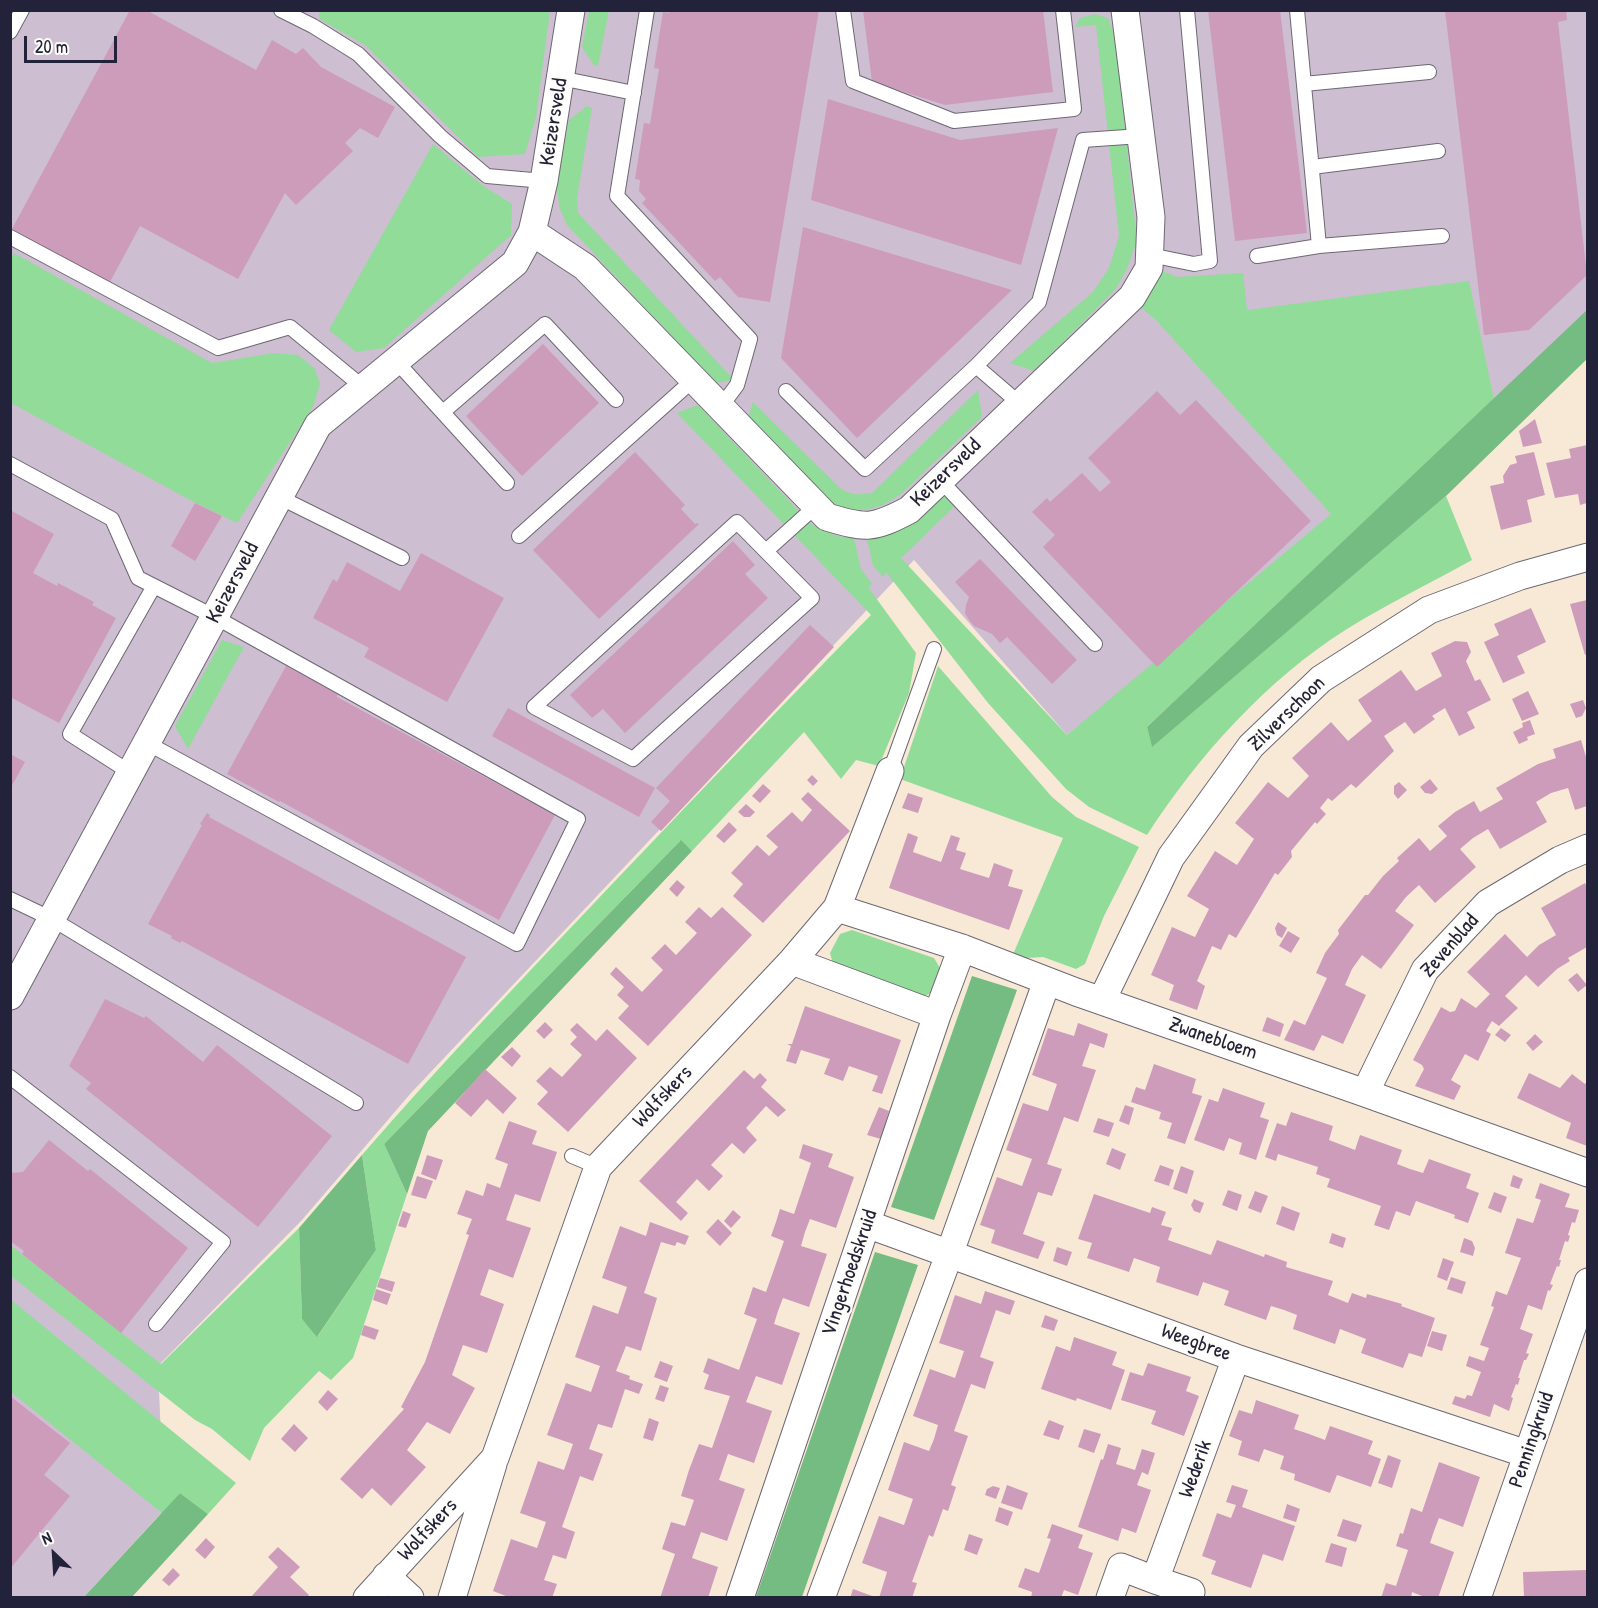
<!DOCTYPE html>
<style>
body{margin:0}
#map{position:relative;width:1598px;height:1608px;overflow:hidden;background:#f8e9d7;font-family:"Patrick Hand",sans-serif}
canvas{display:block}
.frame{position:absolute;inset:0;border:12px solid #22223b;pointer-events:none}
.north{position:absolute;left:24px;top:1524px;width:60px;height:60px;-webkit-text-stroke:4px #fdfcf7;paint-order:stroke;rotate:335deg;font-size:16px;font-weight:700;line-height:24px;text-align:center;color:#22223b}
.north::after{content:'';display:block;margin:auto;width:21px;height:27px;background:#22223b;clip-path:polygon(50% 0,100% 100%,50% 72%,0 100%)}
.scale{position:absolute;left:24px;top:36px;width:93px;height:27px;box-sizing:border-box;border:3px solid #22223b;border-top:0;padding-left:8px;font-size:18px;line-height:21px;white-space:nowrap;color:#22223b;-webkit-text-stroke:4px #fdfcf7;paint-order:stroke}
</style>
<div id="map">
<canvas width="1598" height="1608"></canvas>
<div class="frame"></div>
<div class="north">N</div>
<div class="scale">20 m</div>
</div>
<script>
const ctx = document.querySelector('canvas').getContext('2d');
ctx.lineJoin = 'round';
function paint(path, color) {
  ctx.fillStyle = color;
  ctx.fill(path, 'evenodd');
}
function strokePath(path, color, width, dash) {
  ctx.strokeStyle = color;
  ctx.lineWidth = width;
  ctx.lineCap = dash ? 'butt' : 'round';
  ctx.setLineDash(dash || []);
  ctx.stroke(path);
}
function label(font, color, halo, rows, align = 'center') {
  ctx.font = font + ' "Patrick Hand",sans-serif';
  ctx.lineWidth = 4.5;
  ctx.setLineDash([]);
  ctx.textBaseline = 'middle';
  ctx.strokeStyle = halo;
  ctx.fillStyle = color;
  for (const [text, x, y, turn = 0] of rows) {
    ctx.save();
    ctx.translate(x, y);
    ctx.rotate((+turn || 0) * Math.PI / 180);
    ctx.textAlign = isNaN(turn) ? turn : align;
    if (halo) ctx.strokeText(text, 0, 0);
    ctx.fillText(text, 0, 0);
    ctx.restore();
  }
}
const industrial = new Path2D(`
 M11 11H1587V337L1294 556 1067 735 914 560 411 1093 302 1220 158 1366 164 1510 84 1597 11 1598Z`);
const green = new Path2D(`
 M319 11H550L536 117 525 154 478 157 365 45 319 19Z
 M589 11H609L598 66 594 65 582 47Z
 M1095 14 1108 18 1115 36 1137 241 1127 269 1115 290 1034 371 1010 363 1093 292 1109 268 1119 236 1096 25 1075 27 1080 18Z
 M587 106 592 108 577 198 578 213 734 380 716 383 567 225 559 206 557 186 569 120Z
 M433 144 482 185 512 204 511 235 384 348 356 352 329 330Z
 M14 253 212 363 274 353 298 355 315 369 320 384 313 407 237 523 190 500 11 403 10 259Z
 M1157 269 1177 277 1243 273 1247 310 1469 281 1494 399 1147 727 1152 746 1446 496 1472 560C1431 583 1387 604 1347 629 1266 680 1199 755 1147 835L1089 807 1066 789 988 703 886 572 883 577 873 566 867 538C903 534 917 516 943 492L956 505 901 558 1067 735 1331 514 1156 320 1138 305Z
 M978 390 982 417 901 494C876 512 859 514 831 503L748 418 753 402 841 489C852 495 860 495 872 493Z
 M698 405 812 525 834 535 854 539 861 569 872 584 868 587 916 653 909 693 879 766 856 760 841 779 804 732 692 851 680 841 384 1144 407 1194 353 1358 331 1380 319 1371 264 1428 250 1461 212 1429 195 1420 11 1276 10 1245 161 1364 299 1228 302 1319 318 1336 376 1250 362 1155C443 1061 530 971 615 881 700 792 784 703 871 615L677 413Z
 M222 640 244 647 188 749 175 726Z
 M938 666 1052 797 1076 817 1139 847 1104 916 1085 964 1076 969 1043 957 1011 959 1063 838 900 779Z
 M852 930 934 958 940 968 932 992 922 998 833 964 830 953 840 934Z
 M10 1299 236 1483 208 1514 180 1493 162 1513 11 1392Z`);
const forest = new Path2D(`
 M1587 310V359L1446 496 1152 747 1147 727Z
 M681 840 692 851 428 1131 407 1194 384 1144Z
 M972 976 1017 990 934 1220 891 1207Z
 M362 1155 376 1250 317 1337 302 1319 299 1228Z
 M875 1252 918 1265 802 1597H756Z
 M180 1493 208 1514 132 1597H84Z`);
const building = new Path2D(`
 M130 10H146L256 70 272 40 296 54 303 48 321 67 395 107 378 138 360 128 345 143 353 151 296 205 285 193 238 279 140 226 110 282 12 229Z
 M669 10H819L770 302 738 297 720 277 715 281 642 203 646 199 639 191 640 180 635 179 644 123 650 124 659 69 654 68 663 12 669 13Z
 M863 10H1043L1053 92 945 105 872 82Z
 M1208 10H1280L1307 233 1235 241Z
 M1445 10H1566L1567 20 1558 22 1587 275 1529 330 1484 335Z
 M828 99 960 140 1058 128 1021 265 811 200Z
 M803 227 1012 290 857 438 781 358Z
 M543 344 599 403 522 476 466 416Z
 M1157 391 1180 415 1196 400 1311 521 1157 667 1043 547 1055 535 1032 512 1047 498 1050 502 1082 473 1100 492 1111 482 1088 458Z
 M1535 419 1542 443 1523 447 1519 431Z
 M1587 445V503L1580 505 1578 494 1555 498 1546 463 1571 458 1569 449Z
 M635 452 685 505 681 509 695 524 697 523 699 524 599 619 533 550Z
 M1534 452 1545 495 1527 500 1532 522 1501 530 1490 486 1504 483 1503 476 1510 465 1517 463 1515 456Z
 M195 503 222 516 195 561 171 546Z
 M10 510 54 534 33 573 57 586 58 583 94 602 92 605 116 618 59 723 10 697Z
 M733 541 755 565 745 574 768 598 625 733 603 709 592 718 570 695Z
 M421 553 504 598 447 702 364 657 369 648 313 618 333 579 337 582 347 562 400 591Z
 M980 559 1077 660 1052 684 1007 637 1000 643 992 634 974 626 969 620 965 613 966 605 969 597 955 582Z
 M1587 600V654L1585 655 1570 604Z
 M1531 608 1546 642 1517 656 1525 673 1503 683 1484 642 1499 635 1494 624Z
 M810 625 834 647 661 831 651 822 670 801 656 788Z
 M1455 641 1467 642 1471 652 1466 661 1475 681 1480 679 1491 700 1467 712 1475 728 1459 736 1445 708 1432 716 1435 719 1414 734 1405 722 1384 736 1394 751 1356 788 1351 784 1332 801 1328 798 1320 808 1326 814 1317 824 1315 822 1291 851 1292 857 1278 875 1275 873 1236 938 1229 934 1221 950 1212 946 1197 981 1205 986 1197 1010 1169 1000 1174 985 1151 975 1172 927 1195 937 1209 909 1187 896 1215 851 1237 865 1254 839 1235 823 1268 782 1288 798 1309 776 1292 758 1331 722 1348 741 1372 721 1358 700 1401 670 1416 691 1442 676 1431 653Z
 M286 666 337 694V697L555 815 499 920 280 801 279 802 227 774Z
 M1528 691 1539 714 1522 721 1512 699Z
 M1583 700 1586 708 1582 716 1576 718 1570 704Z
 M508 708 655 788 639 817 492 736Z
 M1530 720 1535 734 1527 737 1528 740 1519 744 1513 732 1523 727 1522 723Z
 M1581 740 1587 760V806L1575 810 1568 788 1551 793 1536 802 1547 822 1500 849 1488 829 1473 838 1460 849 1476 867 1435 903 1419 885 1406 897 1395 911 1414 925 1381 969 1362 955 1352 969 1345 985 1366 995 1343 1044 1322 1035 1314 1051 1284 1040 1294 1020 1305 1025 1327 978 1316 973 1325 953 1339 934 1338 930 1365 895H1368L1383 876 1399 861 1397 858 1419 838 1430 851 1447 836 1438 826 1455 812 1474 801 1480 812 1503 799 1496 788 1538 764 1556 758 1553 749Z
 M10 754 25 762 10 789Z
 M812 775 818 781 813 786 807 780Z
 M1430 779 1438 789 1432 794 1425 793 1420 787Z
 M1399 782 1407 790 1398 799 1394 794V786Z
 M763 784 771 791 760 803 752 796Z
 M808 792 850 831 763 923 733 896 743 884 731 873 757 845 769 856 778 847 766 836 792 812 802 822 812 810 801 799Z
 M908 793 923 798 918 813 902 808Z
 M746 804 755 812 750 817H744L738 812Z
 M207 813 210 815 209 817 466 957 408 1064 182 941 180 943 171 938 172 936 148 924 202 825 200 824Z
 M729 822 737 830 724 843 716 836Z
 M908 833 918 837 913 852 941 862 951 835 960 838 956 850 966 853 960 869 989 878 994 863 1013 870 1008 886 1023 890 1009 930 889 888Z
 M677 880 685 887 677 897 669 889Z
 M1585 883 1587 887V947L1568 958 1570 961 1557 969 1538 987 1526 975 1505 996 1518 1008 1499 1026 1492 1021 1486 1031 1491 1034 1478 1061 1465 1054 1451 1080 1461 1086 1454 1100 1415 1086 1424 1069 1422 1065 1413 1060 1441 1007 1450 1012 1455 1011 1461 998 1476 1008 1490 994 1467 972 1505 934 1527 957 1539 945 1556 935 1541 908Z
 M699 907 711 918 722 907 752 935 648 1046 618 1018 629 1006 617 995 624 987 610 974 616 967 642 992 663 970 651 958 665 944 676 955 697 933 685 922Z
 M1278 922 1287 928 1282 938 1277 935 1275 928Z
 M1288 931 1300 938 1291 953 1279 946Z
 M1577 973 1587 985 1578 992 1568 980Z
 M105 999 144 1018 146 1016 203 1062 217 1045 332 1136 258 1227 86 1089 91 1083 69 1066Z
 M805 1006 901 1040 882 1094 872 1091 878 1076 849 1066 843 1081 824 1074 830 1059 801 1050 796 1064 786 1061 791 1046 787 1044H792Z
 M1267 1017 1284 1024 1280 1037 1262 1031Z
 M545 1022 553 1030 544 1039 536 1031Z
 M577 1023 596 1041 607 1029 637 1058 568 1132 537 1104 548 1092 536 1081 550 1067 562 1077 582 1055 570 1044 577 1037 570 1030Z
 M1078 1023 1108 1034 1104 1048 1090 1043 1082 1066 1096 1070 1078 1122 1064 1117 1047 1164 1062 1169 1052 1196 1038 1192 1023 1234 1045 1242 1038 1259 991 1243 995 1230 980 1225 997 1177 1022 1186 1032 1159 1006 1150 1023 1103 1048 1111 1057 1084 1032 1075 1048 1028 1074 1036Z
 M1501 1028 1511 1035 1505 1042 1495 1035Z
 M1535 1034 1543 1042 1533 1051 1526 1043Z
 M512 1047 521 1056 512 1067 501 1057Z
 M1154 1064 1196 1079 1192 1093 1202 1096 1185 1144 1167 1138 1172 1123 1159 1119 1161 1112 1131 1102 1136 1087 1145 1090Z
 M485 1069 517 1098 503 1114 487 1099 471 1117 455 1103Z
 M744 1070 754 1079 760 1073 767 1080 761 1087 786 1110 778 1117 766 1106 746 1128 757 1140 750 1147 744 1154 732 1143 711 1165 723 1176 709 1191 697 1179 676 1202 688 1213 681 1221 639 1181Z
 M1529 1073 1560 1088 1572 1074 1585 1084 1587 1081V1146L1566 1138 1571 1123 1517 1098Z
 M1223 1088 1265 1103 1260 1117 1269 1120 1256 1160 1239 1154 1242 1143 1229 1138 1224 1151 1194 1140 1209 1099 1218 1102Z
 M1125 1105 1134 1108 1129 1125 1119 1121Z
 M879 1107 889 1111 881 1139 867 1135Z
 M1291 1112 1333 1126 1329 1140 1355 1150 1360 1135 1402 1150 1397 1164 1410 1169 1423 1173 1429 1159 1471 1174 1466 1188 1479 1193 1468 1223 1454 1218 1455 1215 1416 1201 1410 1216 1396 1211 1389 1230 1374 1225 1381 1206 1327 1187 1330 1179 1316 1174 1318 1167 1278 1154 1276 1161 1265 1157 1277 1123 1286 1126Z
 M1098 1118 1114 1123 1109 1137 1093 1132Z
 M509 1121 537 1131 532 1144 557 1152 540 1202 515 1194 506 1220 531 1228 513 1278 489 1269 480 1295 504 1304 487 1353 463 1345 452 1375 475 1388 450 1434 427 1422 407 1450 426 1467 391 1506 372 1488 362 1499 340 1479 404 1409 401 1407 425 1362 469 1235 466 1234 472 1219 457 1214 466 1190 483 1196 487 1183 500 1188 508 1164 495 1159Z
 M49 1140 88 1171 90 1169 188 1248 121 1333 22 1254 24 1251 10 1241V1173L23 1172Z
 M803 1144 833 1154 828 1167 854 1177 836 1228 810 1219 805 1232 801 1246 827 1254 809 1307 783 1298 778 1311 774 1324 800 1333 782 1385 756 1376 746 1402 772 1411 754 1463 728 1454 719 1480 745 1489 727 1541 701 1532 692 1558 718 1567 708 1598H660L675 1554 662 1549 671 1522 685 1526 694 1500 681 1496 689 1470 699 1444 712 1448 730 1396 704 1389 709 1375 703 1372 708 1358 739 1370 757 1319 744 1314 753 1287 766 1292 784 1241 771 1236 776 1222 780 1209 794 1214 811 1163 799 1158Z
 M1112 1148 1126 1154 1120 1170 1106 1164Z
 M427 1155 443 1160 436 1180 421 1174Z
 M1160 1165 1174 1170 1169 1186 1154 1181Z
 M1181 1166 1194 1171 1187 1194 1173 1189Z
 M1513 1175 1523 1179 1519 1189 1510 1186Z
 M417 1176 433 1181 426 1199 411 1195Z
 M1540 1183 1570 1194 1565 1207 1579 1210 1575 1223 1572 1222 1568 1235 1570 1236 1568 1242 1565 1241 1559 1260H1561L1559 1267 1557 1266 1550 1284 1553 1285 1550 1291 1548 1290 1542 1310 1528 1305 1520 1329 1533 1334 1526 1353 1529 1354 1526 1360H1524L1518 1378H1520L1518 1385 1516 1384 1511 1397 1513 1398 1509 1411 1494 1404 1490 1417 1452 1404 1455 1396 1465 1399 1467 1395 1472 1396 1481 1372 1466 1366 1469 1356 1484 1361 1489 1348 1480 1345 1494 1307 1491 1306 1496 1291 1507 1295 1521 1258 1505 1253 1517 1218 1533 1223 1541 1200 1535 1198Z
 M1228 1190 1242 1195 1237 1211 1222 1205Z
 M1255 1191 1268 1196 1261 1213 1248 1208Z
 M1494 1192 1507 1197 1501 1213 1488 1208Z
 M1094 1194 1150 1213 1152 1207 1166 1212 1161 1225 1172 1228 1168 1240 1211 1255 1217 1240 1264 1257 1265 1254 1287 1262 1286 1267 1333 1281 1328 1295 1348 1303 1352 1293 1366 1298 1367 1294 1402 1304 1401 1306 1435 1318 1422 1357 1409 1353 1403 1368 1361 1353 1366 1339 1340 1329 1335 1344 1293 1329 1297 1315 1284 1310 1271 1306 1266 1320 1224 1305 1229 1291 1203 1282 1198 1296 1156 1282 1160 1267 1134 1258 1129 1272 1087 1258 1092 1243 1078 1239Z
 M1194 1199 1204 1203 1200 1213 1194 1211 1191 1205Z
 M1282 1206 1300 1213 1294 1231 1276 1224Z
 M733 1210 741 1217 731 1228 724 1221Z
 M403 1211 411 1214 406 1228 398 1226Z
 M718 1219 732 1233 720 1246 706 1232Z
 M650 1222 689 1236 685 1245 677 1242 675 1246 661 1242 644 1293 657 1298 641 1351 626 1346 616 1371 630 1376 629 1379 643 1384 639 1394 625 1389 612 1428 598 1424 589 1449 603 1454 593 1481 580 1476 562 1527 575 1532 566 1559 553 1555 544 1580 557 1584 552 1598H511L493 1591 511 1539 537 1548 546 1522 520 1513 538 1461 564 1470 573 1444 547 1435 566 1383 591 1392 600 1366 575 1357 593 1305 618 1314 627 1287 602 1278 620 1226 646 1236Z
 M1332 1233 1346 1238 1343 1248 1329 1243Z
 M1464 1238 1472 1241 1475 1248 1473 1256 1460 1252Z
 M1057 1247 1072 1252 1067 1266 1053 1261Z
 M1443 1258 1454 1262 1447 1281 1437 1277Z
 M1451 1277 1466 1282 1462 1294 1447 1289Z
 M380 1278 395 1282 392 1292 377 1287Z
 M376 1289 391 1294 387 1305 373 1300Z
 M985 1291 1015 1301 1010 1315 996 1310 980 1357 994 1362 989 1376 985 1389 971 1384 954 1431 968 1436 951 1485 956 1487 948 1511 943 1509 933 1537 929 1535 912 1582 917 1583 912 1598H879L887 1572 862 1563 879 1516 904 1525 913 1499 888 1490 904 1442 929 1451 934 1439 938 1425 913 1416 930 1369 955 1378 964 1351 939 1343 955 1295 981 1304Z
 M1045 1315 1058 1320 1054 1331 1041 1327Z
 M364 1325 379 1330 375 1340 361 1335Z
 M1432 1331 1447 1335 1442 1351 1427 1346Z
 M1074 1337 1117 1352 1112 1365 1125 1370 1111 1410 1077 1398 1076 1401 1041 1389 1056 1346 1070 1351Z
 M660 1361 673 1366 667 1382 654 1377Z
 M1148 1363 1191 1377 1186 1391 1199 1396 1184 1436 1151 1424 1156 1411 1121 1400 1130 1372 1143 1376Z
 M660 1385 669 1388 664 1402 655 1399Z
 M328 1390 338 1399 327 1411 318 1402Z
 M10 1396 70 1443 44 1475 70 1496 10 1569Z
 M1256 1400 1299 1415 1294 1429 1309 1434 1325 1440 1330 1426 1373 1441 1368 1454 1381 1459 1371 1487 1337 1475 1330 1493 1294 1480 1295 1474 1280 1469 1284 1456 1264 1449 1259 1462 1238 1455 1242 1441 1229 1436 1239 1410 1252 1414Z
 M649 1418 659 1422 653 1441 643 1438Z
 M1049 1420 1064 1426 1059 1440 1043 1435Z
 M294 1424 308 1438 295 1452 281 1439Z
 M1084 1429 1101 1434 1094 1453 1078 1447Z
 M1108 1444 1121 1448 1116 1464 1135 1470 1142 1449 1155 1453 1148 1475 1142 1472 1137 1485 1151 1490 1136 1533 1122 1528 1118 1541 1078 1527 1101 1459 1103 1460Z
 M1388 1455 1401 1460 1392 1488 1378 1483Z
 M1439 1462 1480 1477 1463 1527 1439 1518 1434 1531 1430 1543 1454 1552 1438 1598H1427L1412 1592 1411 1598H1381L1386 1583 1396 1586 1408 1550 1396 1546 1400 1533 1403 1534 1411 1508 1422 1512Z
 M1007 1485 1028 1493 1022 1510 1001 1503Z
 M1232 1485 1248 1490 1242 1507 1295 1526 1283 1561 1263 1554 1251 1588 1211 1574 1216 1561 1202 1556 1217 1513 1231 1518 1236 1505 1226 1502Z
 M993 1486 1000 1488 996 1499 985 1495 987 1489Z
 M1287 1504 1300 1509 1296 1522 1283 1518Z
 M999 1507 1013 1512 1008 1526 995 1521Z
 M1343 1519 1362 1525 1356 1542 1337 1536Z
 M1052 1524 1083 1535 1078 1548 1093 1553 1078 1595 1064 1590 1061 1598H1031L1032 1592 1018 1587 1025 1568 1039 1573 1051 1539 1047 1538Z
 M969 1534 983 1539 977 1555 964 1550Z
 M206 1538 215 1547 205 1559 195 1550Z
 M1331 1543 1347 1548 1342 1567 1325 1562Z
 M278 1547 300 1567 290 1577 309 1595 306 1598H250L278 1567 268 1557Z
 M173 1568 180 1575 169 1586 162 1580Z
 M1587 1570V1597L1524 1598 1523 1572Z
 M853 1589 875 1597V1598H850Z`);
const lane = new Path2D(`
 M281 10 313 26 358 54 440 136 487 176 544 181
 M647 10 617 196 750 339 737 385 720 408
 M843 10 853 81 954 121 1074 109 1063 10
 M1297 10 1319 246
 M10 32 22 10
 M560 78 634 93
 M1304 84 1429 72
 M1312 167 1438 151
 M10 237 218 348 290 327 364 388
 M1150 255 1194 264 1210 261 1187 10
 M1257 256 1319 246 1442 236
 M396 361 507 483
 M976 366 1039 302 1083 140 1141 136
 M786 391 865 469 976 366 1019 403
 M443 412 545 324 616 400
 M10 464 112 519 138 578 215 617 578 819 517 944 147 743
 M940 480 1095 644
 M279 497 402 558
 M737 522 812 598 633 759 534 707Z
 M519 536 693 380
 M766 551 816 506
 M890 771 934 649
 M131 773 70 734 154 586
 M10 899 52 919 356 1103
 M10 1077 223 1242 156 1324
 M572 1156 598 1167`);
const street = new Path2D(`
 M532 232 585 267 827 517C866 529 873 529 909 510L1132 297 1149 268 1151 217 1125 10
 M837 908 962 948 1076 992 1365 1093 1588 1173
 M792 961 937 1015
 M10 996 318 425 515 263 532 232 544 181 571 10
 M1102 1000 1171 857 1251 746 1321 679 1429 610 1520 576 1588 557
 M1365 1093 1425 970 1488 903 1560 860 1588 848
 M867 1224 1236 1358 1527 1454
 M386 1576 410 1598
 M367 1598 495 1458 598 1167 792 961 837 908 890 771
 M452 1598 493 1464
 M740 1598 937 1015 962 948
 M821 1598 949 1255 1047 981
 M1110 1598 1121 1567 1155 1580
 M1189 1598 1191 1592 1155 1580 1236 1358
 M1477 1598 1588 1282`);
const streetNames = [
 ["Keizersveld",554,122,-81],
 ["Keizersveld",946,473,-44],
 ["Keizersveld",233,583,-62],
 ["Zilverschoon",1287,714,-44],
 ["Zevenblad",1450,946,-49],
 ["Zwanebloem",1213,1039,19],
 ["Wolfskers",663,1097,-47],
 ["Vingerhoedskruid",850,1273,-71],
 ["Weegbree",1196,1343,20],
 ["Penningkruid",1532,1440,-71],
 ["Wederik",1196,1469,-70],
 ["Wolfskers",428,1530,-47]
];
paint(industrial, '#cebed2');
paint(green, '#91dc99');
paint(forest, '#74bc81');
paint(building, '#cd9cbb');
strokePath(lane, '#6d6872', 16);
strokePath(street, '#6d6872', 29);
strokePath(lane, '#fff', 14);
strokePath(street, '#fff', 27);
label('21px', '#22223b', '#fdfcf7', streetNames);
</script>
